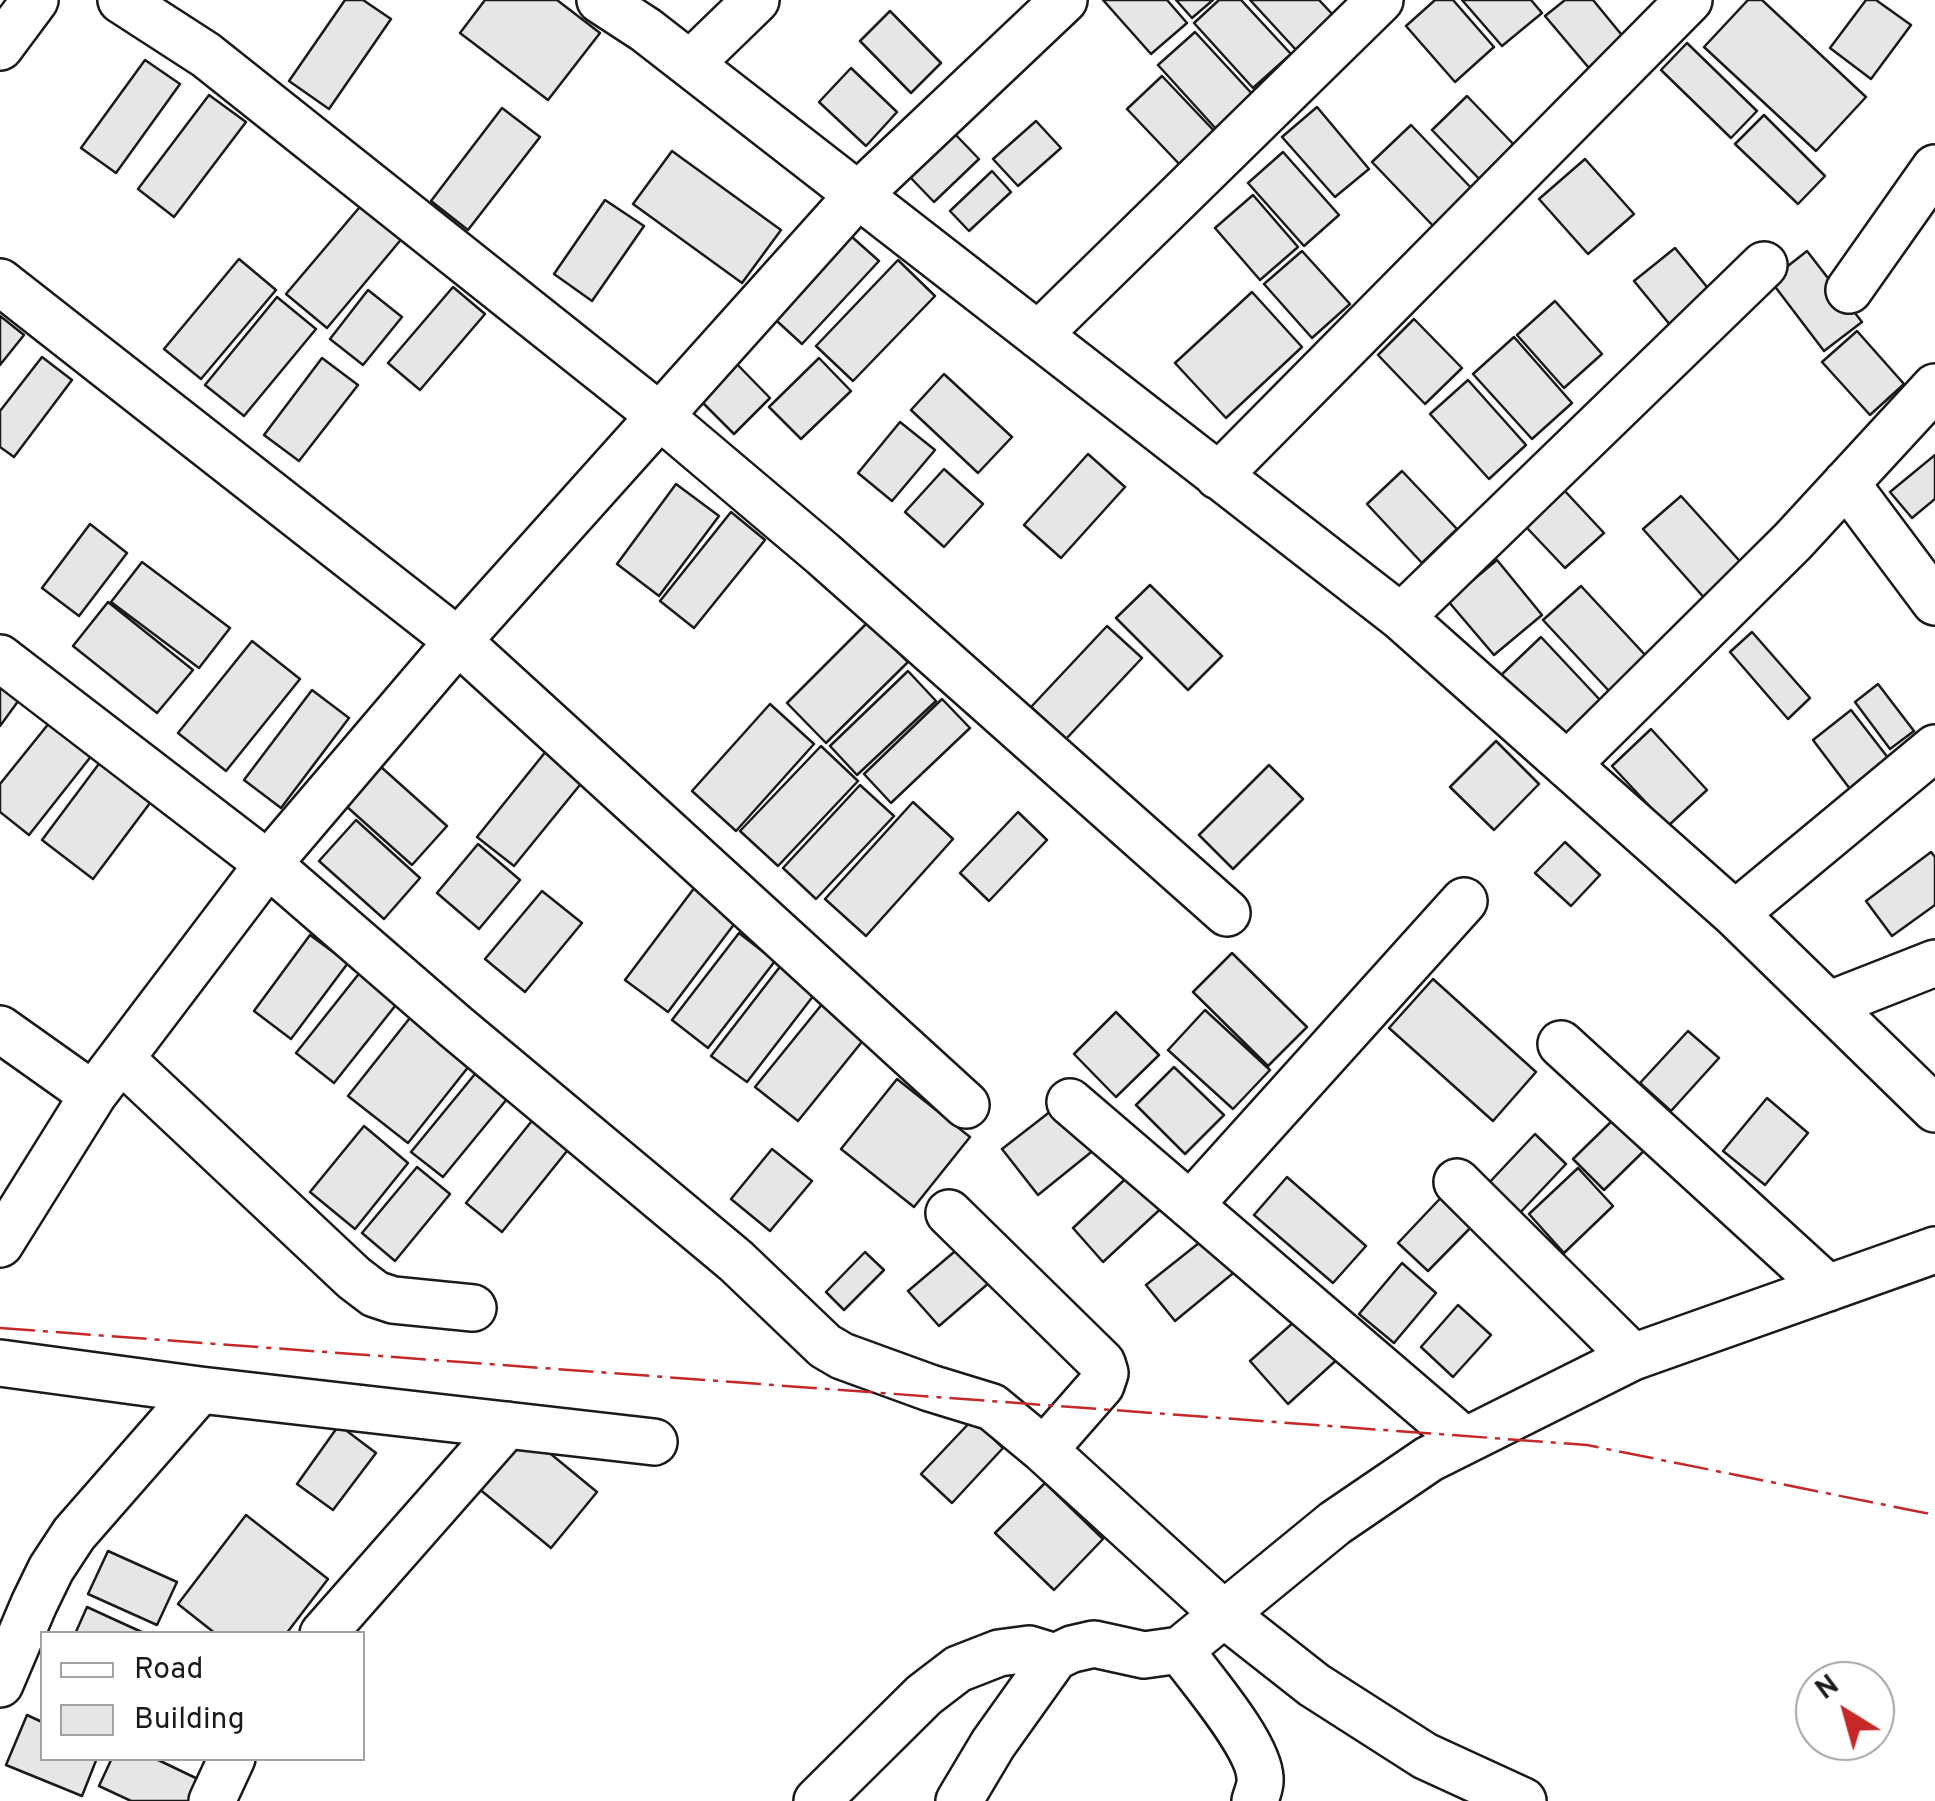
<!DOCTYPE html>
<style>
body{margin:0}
#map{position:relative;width:1935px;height:1801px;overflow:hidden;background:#fff;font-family:Overpass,sans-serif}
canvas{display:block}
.legend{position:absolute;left:40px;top:1631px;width:325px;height:130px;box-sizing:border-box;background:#fff;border:2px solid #a3a3a3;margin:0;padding:12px 18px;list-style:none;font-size:30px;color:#1a1a1a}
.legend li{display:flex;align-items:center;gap:20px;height:50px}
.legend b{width:50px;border:2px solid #a3a3a3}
.north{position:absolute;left:1795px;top:1661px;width:100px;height:100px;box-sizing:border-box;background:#fff;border:2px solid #a3a3a3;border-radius:50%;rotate:323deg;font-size:28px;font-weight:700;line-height:40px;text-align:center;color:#1a1a1a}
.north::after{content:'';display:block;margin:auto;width:35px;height:45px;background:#c62828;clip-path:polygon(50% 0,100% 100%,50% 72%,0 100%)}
</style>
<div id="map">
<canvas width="1935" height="1801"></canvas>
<ul class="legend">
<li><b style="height:12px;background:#fff"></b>Road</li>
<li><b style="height:28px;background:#e6e6e6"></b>Building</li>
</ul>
<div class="north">N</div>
</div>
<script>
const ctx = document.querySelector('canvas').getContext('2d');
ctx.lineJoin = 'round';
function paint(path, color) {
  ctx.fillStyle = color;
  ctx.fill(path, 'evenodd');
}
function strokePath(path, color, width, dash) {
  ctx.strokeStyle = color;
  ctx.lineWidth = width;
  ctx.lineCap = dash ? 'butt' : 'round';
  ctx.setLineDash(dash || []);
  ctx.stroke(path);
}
const building = new Path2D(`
 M345 0H363L391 19 329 109 289 81Z
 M485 0H557L600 33 548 100 460 33Z
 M1103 0H1167L1187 23 1151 54Z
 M1176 0H1213L1192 18Z
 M1219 0H1241L1291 54 1253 88 1194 23Z
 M1250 0H1319L1335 17 1297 51Z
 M1435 0H1453L1494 47 1455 82 1406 26Z
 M1462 0H1531L1542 13 1502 46Z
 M1565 0H1593L1630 45 1594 74 1545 16Z
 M1748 0H1762L1866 97 1816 151 1704 47Z
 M1866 0H1876L1911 25 1871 79 1830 48Z
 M890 11 941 63 911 93 860 41Z
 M1195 32 1255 97 1217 130 1158 65Z
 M1687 43 1757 111 1731 138 1661 70Z
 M145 60 180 84 116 173 81 148Z
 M851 68 897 112 866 146 819 102Z
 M1162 76 1218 135 1183 168 1127 109Z
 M209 95 246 122 174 217 138 189Z
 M1467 96 1521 152 1486 186 1432 130Z
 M1317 107 1369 169 1335 197 1282 137Z
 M502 108 540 137 468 230 431 201Z
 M1764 115 1825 176 1798 204 1735 144Z
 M1036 121 1061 148 1018 186 993 159Z
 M1411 125 1476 193 1437 230 1372 162Z
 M953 132 979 159 934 202 908 175Z
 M672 151 781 230 742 283 633 204Z
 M1283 152 1339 215 1304 246 1248 183Z
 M1585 159 1634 214 1588 254 1539 199Z
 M992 171 1011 192 969 231 950 211Z
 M1253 195 1298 247 1260 280 1215 228Z
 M605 200 644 226 592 301 554 274Z
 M364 202 404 236 327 328 286 294Z
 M843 229 879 261 802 344 767 312Z
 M1675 248 1721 304 1680 337 1634 281Z
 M1302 251 1350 304 1312 338 1264 284Z
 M1807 251 1862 322 1824 351 1770 280Z
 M239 259 276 290 201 379 164 349Z
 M898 260 935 296 853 381 816 346Z
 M453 287 485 314 420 390 388 363Z
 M368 290 402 317 363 365 330 339Z
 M1252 292 1302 347 1226 418 1175 363Z
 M277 297 316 329 244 416 205 385Z
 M1555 301 1602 354 1564 388 1517 335Z
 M0 316 24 335 0 365Z
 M1414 319 1462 368 1425 404 1378 355Z
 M1857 331 1904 384 1870 415 1822 362Z
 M1514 337 1572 403 1532 439 1473 374Z
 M728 355 770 398 734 434 691 391Z
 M42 357 72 380 14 457 0 447V411Z
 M322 358 358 385 299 461 264 435Z
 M819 358 851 391 801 439 769 407Z
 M944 374 1012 437 978 473 911 410Z
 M1468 380 1526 445 1489 479 1430 414Z
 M900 422 935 450 892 501 858 473Z
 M1088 454 1125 487 1061 558 1024 525Z
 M1935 455V499L1912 518 1890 492Z
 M944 469 983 504 944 547 905 512Z
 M1402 471 1457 529 1422 563 1367 504Z
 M1550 475 1604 533 1565 568 1511 511Z
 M676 484 719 516 659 596 617 564Z
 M1681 496 1746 568 1707 601 1643 529Z
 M731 512 765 540 694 628 660 601Z
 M90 524 127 553 79 616 42 588Z
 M1497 560 1542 615 1494 655 1448 601Z
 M142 562 230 628 199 668 111 602Z
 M1150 585 1222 656 1188 690 1116 618Z
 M1581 586 1647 657 1609 691 1543 620Z
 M108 602 193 670 157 713 73 646Z
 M868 622 908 662 826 743 787 703Z
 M1107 626 1142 658 1066 739 1031 707Z
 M1752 632 1810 698 1788 719 1730 652Z
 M1541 637 1601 701 1557 742 1497 679Z
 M252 641 300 679 226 771 178 733Z
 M0 669 27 689 0 726Z
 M908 671 936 701 857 775 830 746Z
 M1878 684 1914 731 1890 749 1855 702Z
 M312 690 349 718 281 808 244 780Z
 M942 699 970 728 891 803 864 774Z
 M770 704 814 744 736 831 692 791Z
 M1851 710 1889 759 1850 789 1813 740Z
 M58 712 100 745 29 835 0 812V784Z
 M1651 729 1707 790 1668 826 1612 766Z
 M1496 741 1539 784 1494 830 1450 787Z
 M551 745 588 775 514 866 477 837Z
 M821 746 858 781 778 866 740 831Z
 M110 749 162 787 93 879 42 840Z
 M371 758 447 826 412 865 336 797Z
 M1269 765 1303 799 1233 869 1199 835Z
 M860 785 894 816 816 899 783 868Z
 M913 802 953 839 866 936 825 899Z
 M1018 812 1047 840 989 901 960 873Z
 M356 820 420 878 384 919 319 861Z
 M1565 842 1600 875 1571 906 1535 873Z
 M478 844 520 880 479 929 437 893Z
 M1931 852 1935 857V905L1892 936 1866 901Z
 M695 887 738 919 668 1012 625 980Z
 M542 891 582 923 525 992 485 959Z
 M739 933 775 961 708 1048 672 1020Z
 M310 935 348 963 291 1039 254 1011Z
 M1232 953 1307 1027 1268 1066 1193 992Z
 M789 955 824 982 747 1082 711 1056Z
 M365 966 403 996 334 1083 296 1053Z
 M1433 979 1536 1072 1493 1121 1389 1028Z
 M823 1003 865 1038 798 1121 755 1087Z
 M417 1009 477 1056 408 1143 348 1096Z
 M1205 1010 1270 1070 1233 1109 1168 1050Z
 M1116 1012 1159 1055 1116 1097 1074 1054Z
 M1688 1031 1719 1058 1671 1111 1640 1083Z
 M1174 1067 1224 1115 1185 1154 1136 1105Z
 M475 1074 507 1099 443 1177 411 1152Z
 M897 1079 970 1137 914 1207 841 1149Z
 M1767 1098 1808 1133 1765 1185 1723 1151Z
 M1060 1104 1095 1149 1038 1195 1002 1149Z
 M1618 1115 1649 1146 1604 1190 1573 1159Z
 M535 1117 571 1146 502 1232 466 1203Z
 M364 1126 408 1163 355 1229 310 1192Z
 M1535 1134 1566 1164 1517 1216 1486 1186Z
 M772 1149 812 1181 770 1231 731 1199Z
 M417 1167 450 1194 395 1261 362 1233Z
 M1578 1168 1613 1206 1564 1253 1529 1214Z
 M1136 1169 1167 1203 1103 1262 1073 1228Z
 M1287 1177 1366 1246 1333 1283 1254 1215Z
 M1451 1187 1482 1216 1428 1271 1398 1243Z
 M1209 1235 1237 1270 1175 1321 1146 1285Z
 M960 1247 990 1282 939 1326 908 1291Z
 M865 1252 884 1270 844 1310 826 1292Z
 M1402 1263 1436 1293 1394 1343 1359 1314Z
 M1458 1305 1491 1335 1453 1377 1421 1347Z
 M1304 1313 1341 1356 1288 1404 1250 1361Z
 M973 1419 1003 1448 952 1503 921 1474Z
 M339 1425 376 1453 333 1510 297 1484Z
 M518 1427 597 1492 551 1548 472 1483Z
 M1045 1483 1103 1539 1054 1590 995 1533Z
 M246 1515 328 1579 286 1634H216L178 1604Z
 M108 1551 177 1582 157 1625 88 1594Z
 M87 1607 146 1634H75Z
 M27 1715 42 1722V1758H97L82 1796 6 1765Z
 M112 1758H154L202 1781 192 1801H131L99 1786Z`);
const minor = new Path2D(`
 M121 0 206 55 661 417 823 554 1227 913
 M600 0 646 30 1401 617 1735 914 1935 1109
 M0 47 35 0
 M690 64 756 0
 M0 282 458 641 858 195 1064 0
 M1849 290 1935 168
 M1038 335 1380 0
 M1218 476 1689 0
 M1846 483 1935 602
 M1401 617 1764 265
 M0 658 268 864 456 1027 736 1261 825 1346 842 1356 930 1388 992 1407 1044 1450 1225 1615 1314 1685 1425 1756 1523 1801
 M1567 765 1793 541 1935 387
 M1735 914 1935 748
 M1828 1005 1935 963
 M0 1029 93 1095 268 864 458 641 966 1105
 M1561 1044 1828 1288
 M121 1059 354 1278 375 1294 393 1300 473 1308
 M1070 1102 1464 1440
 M1457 1182 1633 1357
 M1190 1205 1464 901
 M949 1213 1102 1363 1105 1373 1101 1385 1044 1450
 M0 1244 93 1095
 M0 1363 200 1390 654 1442
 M323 1634 507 1425
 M1180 1650C1201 1679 1259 1745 1260 1778 1261 1786 1257 1793 1255 1801
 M0 1684 34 1604 51 1569 74 1534 200 1390
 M212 1801 232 1758
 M817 1801 924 1695 958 1669 999 1653 1029 1649 1055 1657
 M959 1801 993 1744 1055 1657 1072 1649 1094 1644 1144 1655 1180 1650 1335 1523 1429 1459 1633 1357 1935 1250`);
const power = new Path2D(`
 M0 1328 1587 1445 1935 1515`);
paint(building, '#e6e6e6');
strokePath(building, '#1a1a1a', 2.5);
strokePath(minor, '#1a1a1a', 50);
strokePath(minor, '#fff', 45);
strokePath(power, '#c62828', 2.5, [35, 8, 5, 8]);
</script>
